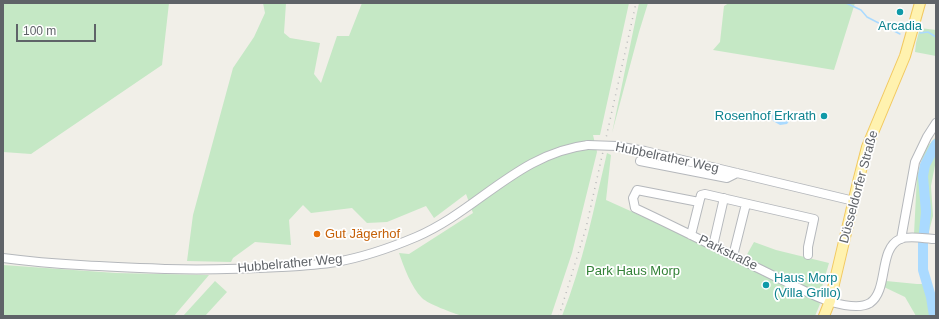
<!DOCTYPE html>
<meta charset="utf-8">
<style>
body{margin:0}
#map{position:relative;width:939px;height:319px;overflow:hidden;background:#f1efe8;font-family:Helvetica,sans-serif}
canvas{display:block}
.frame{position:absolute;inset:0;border:4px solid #5f6368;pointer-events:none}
.scale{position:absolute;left:16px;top:24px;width:80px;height:18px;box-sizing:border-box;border:2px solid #5f6368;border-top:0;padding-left:5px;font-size:12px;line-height:14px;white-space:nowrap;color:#5f6368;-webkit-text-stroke:3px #fff;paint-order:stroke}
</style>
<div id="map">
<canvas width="939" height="319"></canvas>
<div class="frame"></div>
<div class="scale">100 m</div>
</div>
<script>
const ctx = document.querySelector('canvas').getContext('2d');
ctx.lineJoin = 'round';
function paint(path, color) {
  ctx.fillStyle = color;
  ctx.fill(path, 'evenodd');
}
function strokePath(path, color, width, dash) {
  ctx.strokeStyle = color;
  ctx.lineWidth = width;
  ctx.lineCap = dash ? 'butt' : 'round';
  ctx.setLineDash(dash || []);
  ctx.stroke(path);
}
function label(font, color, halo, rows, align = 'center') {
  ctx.font = font + ' Helvetica,sans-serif';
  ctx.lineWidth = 3.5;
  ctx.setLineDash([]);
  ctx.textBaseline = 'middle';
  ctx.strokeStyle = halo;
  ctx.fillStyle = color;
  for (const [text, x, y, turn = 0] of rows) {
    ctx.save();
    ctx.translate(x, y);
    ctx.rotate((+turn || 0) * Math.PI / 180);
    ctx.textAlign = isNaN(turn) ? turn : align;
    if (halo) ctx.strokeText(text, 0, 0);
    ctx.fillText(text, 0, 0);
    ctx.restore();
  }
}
const green = new Path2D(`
 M3 3H169L162 65 31 154 3 152Z
 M263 3H286L284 33 290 38 320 43 314 74 321 83 337 36H349L362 3H629L600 135H593L597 152 572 253 551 316H462C453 313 428 304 422 298 411 287 404 267 399 253L409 254 473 213 466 194 434 218 426 206 387 222 367 223 352 208 311 213 303 205 289 220 291 245 255 242 233 258 231 262 187 261 193 215 233 68 254 37 265 13Z
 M639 3H648L639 32 612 133Z
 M720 3 724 6 729 3H855L834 70 713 50 720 42 724 6Z
 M920 28 936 30V56L915 52 916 43Z
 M936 137V160L931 186 933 216 928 235 914 234 917 176 925 149Z
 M607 153 611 155 606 200 666 227 745 258 754 242 776 250 829 263 818 301 820 304 815 316H562C583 264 594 208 607 153Z
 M921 251H926V265L936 309V316H916L905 297 884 287 886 281 917 284H924Z
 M3 265 116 273 209 275 174 316H3Z
 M215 281 227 292 205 316H183Z`);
const water = new Path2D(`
 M778 109C783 110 788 116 790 120L787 124 780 125 773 121C771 115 773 112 778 109Z`);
const stream = new Path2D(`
 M846 3 861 10 867 17 900 34
 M920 33 928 32 936 37`);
const river = new Path2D(`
 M934 316 931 297 923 270V242L926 212 923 176 925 165 936 144`);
const minor = new Path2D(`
 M616 146 645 151 854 201
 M640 161 727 178 737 173
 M699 202 637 190 633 198 635 208C682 230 729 254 776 277 794 285 812 296 831 302 842 305 860 309 870 303 889 290 878 249 900 239 910 235 926 239 936 239
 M691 235 701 195 705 194 814 219 808 247V255
 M901 239 915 162 927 137 936 123
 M713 246 724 198
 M733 256 746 204
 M3 258C57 265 112 267 166 269 205 270 243 269 281 267 299 266 318 265 336 262 364 257 390 248 416 237 477 211 519 153 588 145`);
const major = new Path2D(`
 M824 316 830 301 858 182 867 147 905 56 920 3`);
const rail = new Path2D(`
 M559 316 586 228 636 3`);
const minorBridge = new Path2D(`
 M588 145 616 146`);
const markers = [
 [900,12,4,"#0f9aa8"],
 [824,116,4,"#0f9aa8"],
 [317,234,4,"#e8710a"],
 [766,285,4,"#0f9aa8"]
];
const cultureNames = [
 ["Arcadia",900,26],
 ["Rosenhof Erkrath",816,116,"right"],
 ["Haus Morp",774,278,"left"],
 ["(Villa Grillo)",774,293,"left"]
];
const streetNames = [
 ["Hubbelrather Weg",667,158,12],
 ["Düsseldorfer Straße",859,187,-75],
 ["Parkstraße",728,253,26],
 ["Hubbelrather Weg",290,264,-5]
];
const foodNames = [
 ["Gut Jägerhof",325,234]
];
const parkNames = [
 ["Park Haus Morp",633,271]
];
paint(green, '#c5e8c5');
paint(water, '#aadaff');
strokePath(stream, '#aadaff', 1.5);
strokePath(river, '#aadaff', 10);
strokePath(minor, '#b5b8bc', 10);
strokePath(major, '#f2c960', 12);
strokePath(minor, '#fff', 8);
strokePath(major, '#fff2af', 10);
strokePath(rail, '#b6b7b8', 1.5, [1, 5]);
strokePath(minorBridge, '#b5b8bc', 10, []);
strokePath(minorBridge, '#fff', 8);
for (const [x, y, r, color] of markers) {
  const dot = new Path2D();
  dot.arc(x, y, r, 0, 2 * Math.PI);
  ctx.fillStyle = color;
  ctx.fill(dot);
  strokePath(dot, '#fff', 1.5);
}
label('13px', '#0d838f', '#fff', cultureNames);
label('13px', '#5f6368', '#fff', streetNames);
label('13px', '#c56008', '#fff', foodNames, 'left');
label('13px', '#348238', '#fff', parkNames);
</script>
